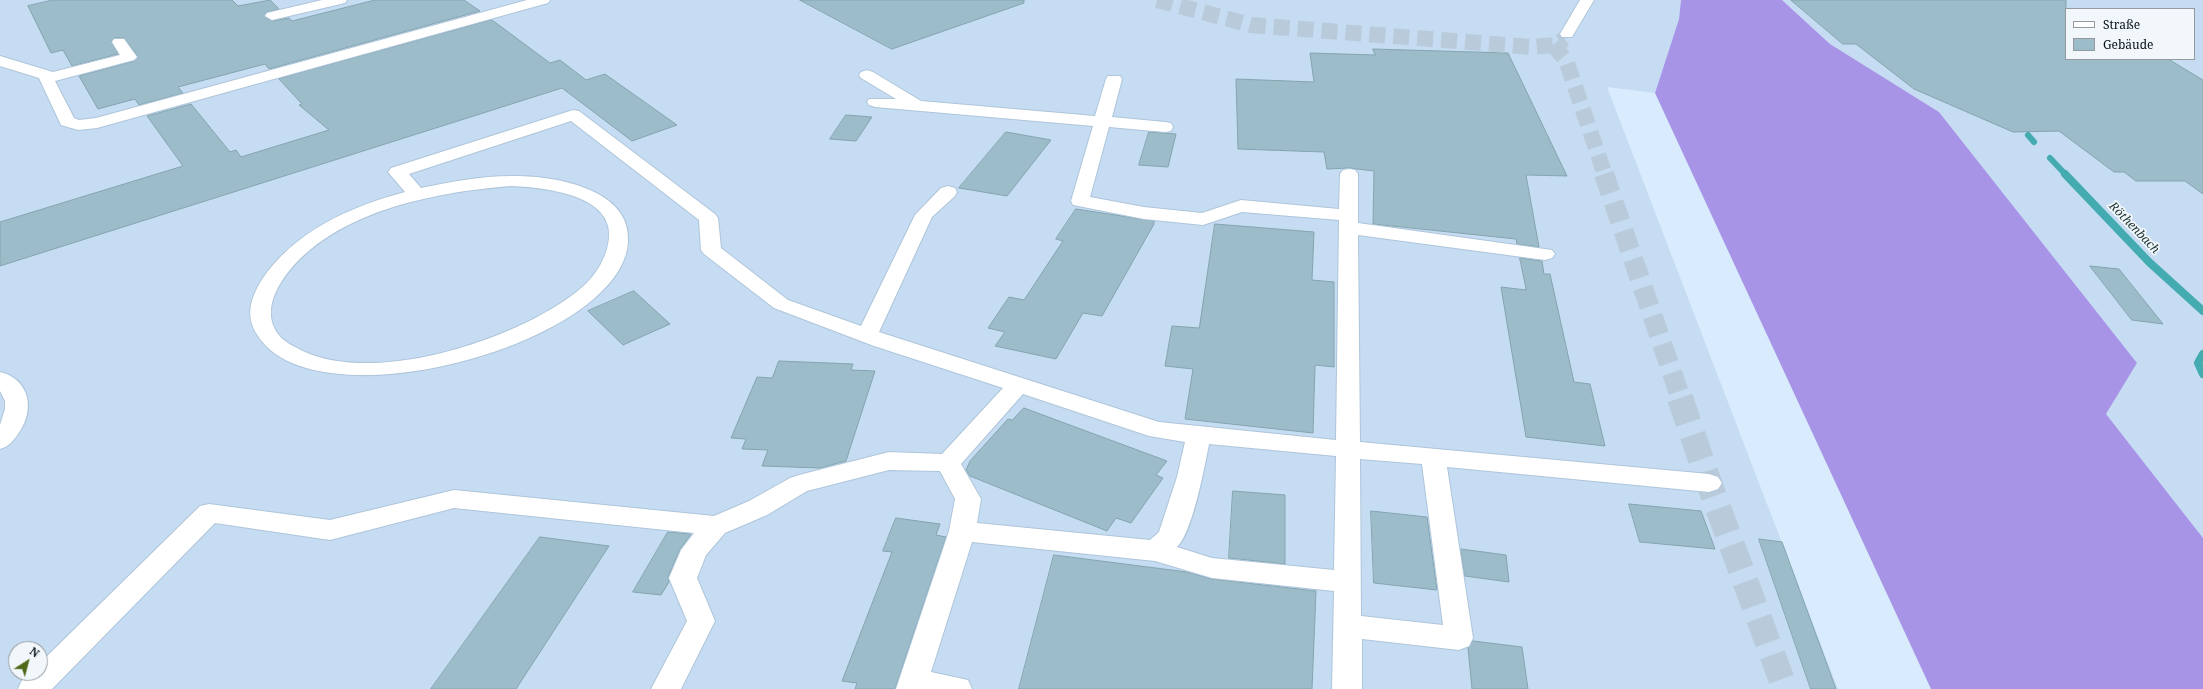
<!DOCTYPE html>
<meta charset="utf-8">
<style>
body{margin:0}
#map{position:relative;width:2203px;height:689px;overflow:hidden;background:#d9ecfd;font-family:"Noto Serif",serif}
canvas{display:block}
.legend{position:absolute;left:2065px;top:8px;width:130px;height:52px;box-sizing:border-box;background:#f2f7fb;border:1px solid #949a9f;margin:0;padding:5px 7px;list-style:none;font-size:12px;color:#060e15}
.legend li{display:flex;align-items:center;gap:8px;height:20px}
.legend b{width:20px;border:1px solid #949a9f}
.north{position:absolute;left:8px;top:641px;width:40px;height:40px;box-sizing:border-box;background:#f2f7fb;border:1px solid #949a9f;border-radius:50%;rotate:36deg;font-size:11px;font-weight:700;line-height:16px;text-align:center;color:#060e15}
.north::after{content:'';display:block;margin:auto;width:14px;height:18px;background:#4f6819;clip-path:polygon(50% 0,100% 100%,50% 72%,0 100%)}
</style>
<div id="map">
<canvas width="2203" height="689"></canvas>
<ul class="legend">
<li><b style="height:5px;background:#fff"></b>Straße</li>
<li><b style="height:11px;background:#9bbcc8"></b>Gebäude</li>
</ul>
<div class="north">N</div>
</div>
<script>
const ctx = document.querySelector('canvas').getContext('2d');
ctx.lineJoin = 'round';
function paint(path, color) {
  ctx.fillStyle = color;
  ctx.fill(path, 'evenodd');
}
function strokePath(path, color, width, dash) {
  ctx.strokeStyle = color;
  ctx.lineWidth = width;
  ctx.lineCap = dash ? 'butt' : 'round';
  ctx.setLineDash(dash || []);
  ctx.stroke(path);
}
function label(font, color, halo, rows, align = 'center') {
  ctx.font = font + ' "Noto Serif",serif';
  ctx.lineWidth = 3.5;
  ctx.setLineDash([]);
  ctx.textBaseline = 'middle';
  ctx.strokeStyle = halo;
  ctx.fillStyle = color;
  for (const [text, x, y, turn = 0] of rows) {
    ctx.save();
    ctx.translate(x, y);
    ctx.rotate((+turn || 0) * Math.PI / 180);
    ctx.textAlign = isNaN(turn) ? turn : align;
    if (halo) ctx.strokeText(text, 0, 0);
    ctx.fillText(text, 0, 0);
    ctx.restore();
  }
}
const built = new Path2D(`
 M0 0H1681L1679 19 1655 93 1607 87 1838 689H0ZM16 649H40V673H16Z
 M1782 0H2203V538L2106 414 2137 363 1939 112 1830 44ZM2066 9H2194V59H2066Z`);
const forest = new Path2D(`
 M1681 0H1782L1830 44 1939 112 2137 363 2106 414 2203 538V689H1931L1655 93 1679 19Z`);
const streamFar1 = new Path2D(`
 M2028 135 2034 142
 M2050 158 2066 175`);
const stream = new Path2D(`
 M2065 174 2149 262 2203 311
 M2203 354 2198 363 2203 374`);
const building = new Path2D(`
 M53 0H232L238 6 270 0 279 9 267 12 264 16 272 21 289 18 292 21 375 0H464L480 11 269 69 265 64 178 87 183 93 139 105 135 99 98 109 79 76 134 61 138 56 124 38H114L111 41 118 54 72 66 63 50 51 53 28 6Z
 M800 0H1024V3L892 49Z
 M1791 0H2066V59H2168L2203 80V194L2185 181H2136L2124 172H2114L2059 131 2013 132 1914 89 1856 44H1843Z
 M492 20 550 63 560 60 586 80 605 74 677 125 632 141 562 88 0 266V222L183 166 147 116 191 104 230 152 236 150 241 157 329 130 299 105 302 104 279 79Z
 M1373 49 1508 53 1567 176 1526 175 1539 247 1517 244 1516 239 1373 224 1374 171 1349 168 1327 169 1324 152 1238 149 1236 79 1314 82 1310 53 1375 55Z
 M846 115 872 117 856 141 830 139Z
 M1006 132 1051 140 1007 196 959 188Z
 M1149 132 1176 134 1168 167 1139 165Z
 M1076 209 1154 221V224L1102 316 1083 313 1056 359 995 346 1005 332 988 328 1009 297 1024 300 1063 241 1056 239Z
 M1215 224 1314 232 1312 280 1334 282V367L1315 365 1313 433 1185 419 1193 369 1165 366 1172 326 1199 328Z
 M1520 258 1542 261 1544 274H1550L1574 382 1590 384 1605 446 1526 437 1501 287 1526 290Z
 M2090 266 2119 269 2163 324 2132 320Z
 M634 291 670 324 623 345 588 311Z
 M779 361 853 364 851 370 875 371 846 461 820 468 762 466 768 450 742 449 746 439 731 438 757 377 772 378Z
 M1024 408 1167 461 1156 475 1163 478 1131 523 1116 518 1107 531 970 476 966 470 970 461 1008 419 1012 420Z
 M1233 491 1285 495V564L1229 558Z
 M1629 504 1701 511 1715 549 1640 542Z
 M1371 511 1427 517 1437 590 1374 583Z
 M896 518 940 524 936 535 946 537 895 689H855L857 683 842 681 892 552 883 551Z
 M668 532 691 534 680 549 668 577 669 582 661 595 633 592Z
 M540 537 609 546 516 689H431Z
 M1759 539 1782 542 1836 689H1811Z
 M1461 549 1506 555 1509 582 1465 576Z
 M1054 555 1187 572 1212 579 1316 591 1312 689H1019Z
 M1473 641 1522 647 1528 689H1472L1468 648Z`);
const minorTunnelFar2 = new Path2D(`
 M1157 0 1251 25 1532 47 1555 45 1565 39
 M1553 45 1566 60 1605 175`);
const minorTunnelFar1 = new Path2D(`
 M1604 174 1681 399`);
const minorTunnel = new Path2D(`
 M1680 398 1709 483 1785 689`);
const minor = new Path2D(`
 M322 0H347L345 3 272 20 265 16 267 13Z
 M527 0H550L548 3 97 128 78 130 61 125 39 78 0 66V56L53 72 120 55 112 42 114 39H124L137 57 134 60 55 81 74 118 79 120 96 118Z
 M1580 0H1594L1572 37H1562L1560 34Z
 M867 70 873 72 921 101 1095 116 1106 79 1108 76H1120L1122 79 1112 117 1165 122 1171 123 1173 127 1171 131 1165 132 1109 127 1090 197 1144 207 1202 213 1241 200 1339 209 1340 174 1343 170 1349 169 1355 170 1358 174V223L1552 250 1555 254 1552 258 1545 260 1358 235 1360 442 1709 474 1718 477 1722 483 1718 489 1709 492 1447 467 1473 638 1469 646 1459 650 1362 639V689H1332L1334 591 1212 578 1155 561 972 542 931 672 968 680 972 689H896L949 531 955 499 940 471 889 470 807 491 767 515 725 533 706 555 697 578 715 621 681 689H651L687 621 669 578 681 550 694 533 454 508 330 540 215 523 52 689H18L22 680 30 673H40V663L200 506 209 504 330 520 454 490 714 516 749 501 790 478 799 475 889 452 942 454 1003 388 874 346 774 308 704 254 701 250 699 220 571 121 409 174 421 188C451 182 481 176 511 176 552 175 632 188 628 242 622 344 316 427 258 336 245 317 250 300 261 281 293 232 349 207 405 192L388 172 391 168 573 110 579 111 715 214 718 218 721 248 788 300 861 326 915 215 941 188 948 186 955 188 957 192 955 196 932 217 879 332 1159 422 1336 440 1339 220 1242 212 1203 225 1144 219 1073 205 1071 201 1093 126 875 107 869 105 867 102 869 99H896L861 78 859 75 861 72ZM512 186C549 188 626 196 606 252 600 270 587 285 571 296 510 341 377 384 305 352 295 347 285 343 278 334 266 318 271 299 280 284 325 212 434 192 512 186ZM1023 394 1149 436 1185 442 1177 477 1159 532 1150 540 977 523 981 499 961 464ZM1209 444 1336 456 1334 570 1212 558 1177 547C1192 534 1205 466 1209 444ZM1360 459 1422 464 1443 625 1361 616Z
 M0 372C29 379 35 408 20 431 14 440 10 446 0 449V425L5 409V401L0 391Z`);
const waterNames = [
 ["Röthenbach",2134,228,46]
];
paint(built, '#c5dcf2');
paint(forest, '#a794e6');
strokePath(streamFar1, '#44acb0', 6);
strokePath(stream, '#44acb0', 8);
paint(building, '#9bbcc8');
strokePath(building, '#84a5b0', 1);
strokePath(minorTunnelFar2, '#b9cbda', 16, [16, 8]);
strokePath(minorTunnelFar1, '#b9cbda', 20, [20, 10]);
strokePath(minorTunnel, '#b9cbda', 26, [26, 13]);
strokePath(minor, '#aec5da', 2);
paint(minor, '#fff');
label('italic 12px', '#1c3434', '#f2f7fb', waterNames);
</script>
